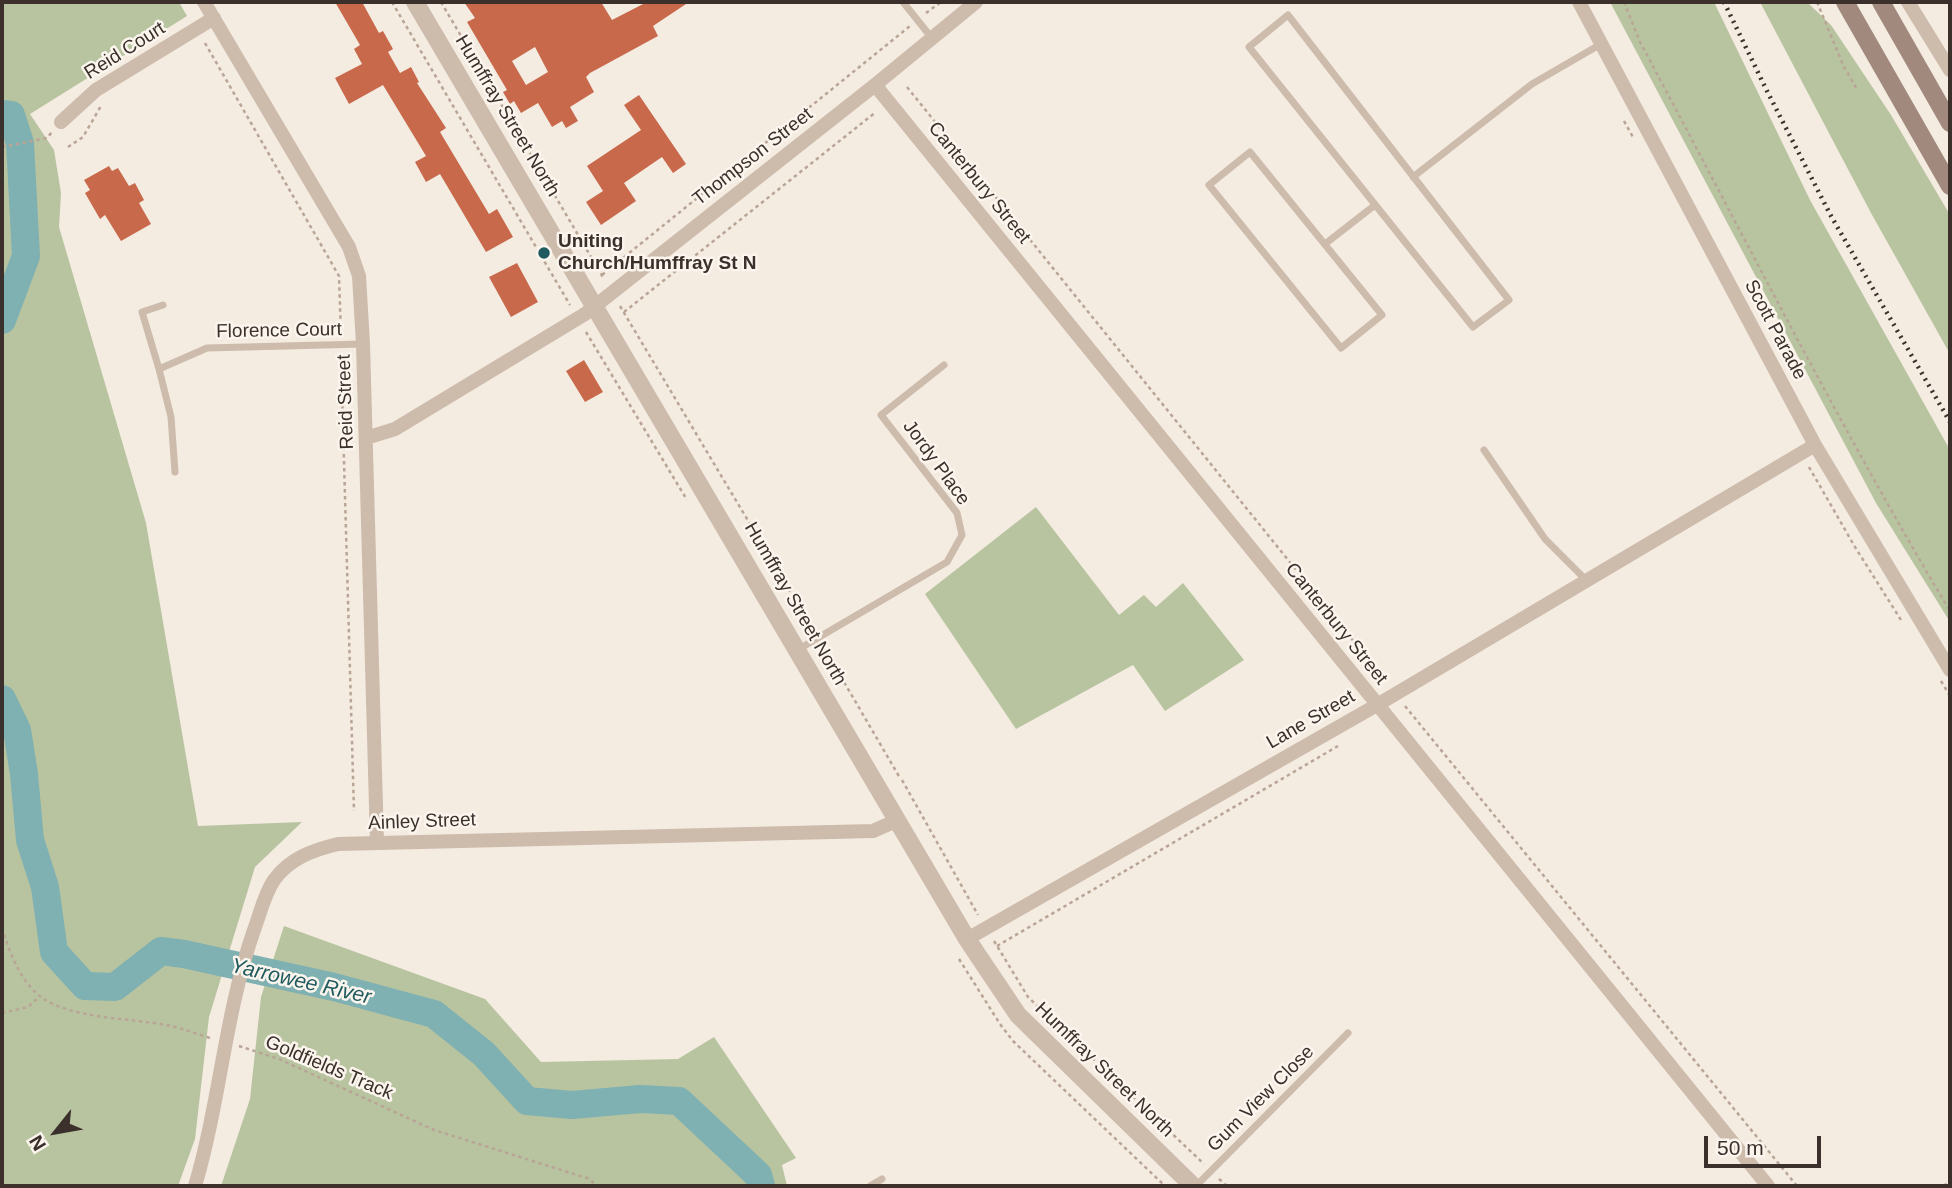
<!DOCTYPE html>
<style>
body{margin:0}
#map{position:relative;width:1952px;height:1188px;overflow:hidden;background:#f4ebe1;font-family:Arial,sans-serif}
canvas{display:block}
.frame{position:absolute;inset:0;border:4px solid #3b302b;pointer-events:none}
.north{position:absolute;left:21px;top:1097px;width:70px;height:70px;-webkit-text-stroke:5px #fbf5ee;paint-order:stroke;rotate:239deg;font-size:19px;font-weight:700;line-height:28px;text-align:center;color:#3b302b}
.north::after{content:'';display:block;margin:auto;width:24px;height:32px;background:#3b302b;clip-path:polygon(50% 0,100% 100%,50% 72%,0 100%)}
.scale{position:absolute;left:1704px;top:1136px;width:117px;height:32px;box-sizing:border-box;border:4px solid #3b302b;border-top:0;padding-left:9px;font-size:21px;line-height:24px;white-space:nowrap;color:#3b302b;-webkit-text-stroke:5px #fbf5ee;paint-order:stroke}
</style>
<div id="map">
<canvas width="1952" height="1188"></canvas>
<div class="frame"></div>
<div class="north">N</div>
<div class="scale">50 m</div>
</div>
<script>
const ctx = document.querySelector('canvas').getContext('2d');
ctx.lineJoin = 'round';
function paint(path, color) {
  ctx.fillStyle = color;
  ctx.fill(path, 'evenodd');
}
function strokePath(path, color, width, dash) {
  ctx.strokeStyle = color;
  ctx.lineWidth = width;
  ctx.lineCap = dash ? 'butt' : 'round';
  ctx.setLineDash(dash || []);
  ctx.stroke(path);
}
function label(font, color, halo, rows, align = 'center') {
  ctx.font = font + ' Arial,sans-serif';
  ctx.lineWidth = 5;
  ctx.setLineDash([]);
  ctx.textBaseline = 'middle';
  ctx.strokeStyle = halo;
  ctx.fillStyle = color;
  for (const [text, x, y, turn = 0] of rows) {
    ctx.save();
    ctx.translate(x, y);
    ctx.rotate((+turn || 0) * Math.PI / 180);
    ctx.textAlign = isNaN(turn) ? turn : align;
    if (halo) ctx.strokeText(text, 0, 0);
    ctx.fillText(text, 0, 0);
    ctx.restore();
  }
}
const green = new Path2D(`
 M2 2H179L187 16 30 114 54 150 61 193 59 227 146 523 198 826 302 822 255 867 209 1017 195 1139 178 1186H2Z
 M1610 2H1714L1810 200 1950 450V622L1876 503Z
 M1760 2H1807L1831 25 1891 115 1950 215V354L1871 213Z
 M1036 507 1119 615 1144 595 1156 607 1183 583 1244 660 1165 711 1133 665 1016 729 925 594Z
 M284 926 485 999 541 1062 678 1059 714 1037 796 1158 782 1165 787 1186H221L250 1099 261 997Z`);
const river = new Path2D(`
 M2 114 11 115 20 143 26 256 2 320
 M2 699 17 730 24 774 30 840 45 887 54 952 85 986 115 987 161 951 184 954 334 987 434 1014 484 1054 527 1101 572 1105 640 1099 679 1101 758 1175 761 1186`);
const building = new Path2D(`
 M335 2H362L379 33 383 31 393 49 388 52 400 73 411 67 419 82 417 83 446 128 440 132 489 214 497 209 513 237 486 252 440 174 426 182 415 162 426 156 383 85 349 104 335 78 362 64 354 49 360 45Z
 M464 2H601L612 20 647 2H689L653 26 658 36 590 73 586 77 594 92 570 107 578 121 566 128 562 121 552 127 538 103 521 113 514 101 510 104 503 92 507 90 467 22 475 18ZM535 47 548 72 526 85 512 61Z
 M639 95 686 164 673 173 662 157 624 183 636 201 601 225 586 202 603 191 587 166 641 130 624 105Z
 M109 166 112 171 118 168 129 186 135 183 144 200 139 203 151 224 121 241 105 215 100 219 85 193 90 190 84 180Z
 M517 263 538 302 511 317 489 277Z
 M584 360 603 392 585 402 566 371Z`);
const path = new Path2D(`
 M392 2 570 305
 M441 2 604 279
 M1624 2 1640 42C1742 232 1839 426 1950 611
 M1817 2 1844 67 1858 91
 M926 13 941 2
 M205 43 339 276 341 335
 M907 87 1384 679
 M1624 121 1634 139
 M2 147 47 138 52 132
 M68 147 83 137 101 106
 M602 275 910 26
 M620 306 812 628
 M624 312 876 112
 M586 332 687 500
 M341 356 354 811
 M1809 467 1855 547 1901 620
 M823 646 900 778
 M1941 681 1950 696
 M1405 706 1797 1186
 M902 780 978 915
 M2 928C9 951 20 981 41 997 71 1019 130 1018 166 1025 182 1028 197 1034 213 1039
 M994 941 1028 997 1204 1164
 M997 946 1338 746
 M959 959 1000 1024 1013 1041 1165 1186
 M2 1013 28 1007 40 996
 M239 1046 279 1059 434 1130 590 1179 596 1186
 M1219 1179 1227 1186
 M1944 1186 1950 1180`);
const service = new Path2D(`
 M903 2 931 37
 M1288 15 1509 300 1473 327 1249 47Z
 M1250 152 1382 315 1341 348 1209 185Z
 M1413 177 1532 84 1601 44
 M1325 244 1375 205
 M159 369 142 312 163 305
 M1484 450 1545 539 1586 580
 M175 472 171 417 159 369 207 348 363 344
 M799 649 947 562 962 535 957 513 881 415 944 365
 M870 1186 882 1179
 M1196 1186 1348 1033`);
const minor = new Path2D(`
 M204 2 349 247 359 276 363 344 377 842
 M1579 2 1815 445 1950 670
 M1908 2 1950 70
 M875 85 1768 1186
 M61 122 96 90 214 18
 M366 438 395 429 585 314 875 85 976 2
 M967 939 1377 705 1815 445
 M195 1186C220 1102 225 1013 254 930 260 914 264 895 274 880 290 858 313 850 338 844L873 831 898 820`);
const tertiary = new Path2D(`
 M415 2 967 939 1018 1015 1193 1186`);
const secondary = new Path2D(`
 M1845 2 1950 186
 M1881 2 1950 123`);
const rail = new Path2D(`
 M1724 2 1766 89 1831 216 1950 422`);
const markers = [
 [544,253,7,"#1f5a5e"]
];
const streetNames = [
 ["Reid Court",125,51,-32],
 ["Humffray Street North",507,116,59],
 ["Thompson Street",753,157,-38],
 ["Canterbury Street",979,183,51],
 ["Scott Parade",1775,330,62],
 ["Florence Court",279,331,-1],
 ["Reid Street",346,402,-92],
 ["Jordy Place",936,463,54],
 ["Humffray Street North",795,604,60],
 ["Canterbury Street",1336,624,51],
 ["Lane Street",1311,720,-30],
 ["Ainley Street",422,822,-2],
 ["Goldfields Track",329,1068,23],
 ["Humffray Street North",1104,1070,44],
 ["Gum View Close",1261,1099,-45]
];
const poiNames = [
 ["Uniting",558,242],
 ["Church/Humffray St N",558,264]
];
const waterNames = [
 ["Yarrowee River",301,982,13]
];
paint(green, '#b8c4a0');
strokePath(river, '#7fb0b2', 28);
paint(building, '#c8694b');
strokePath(path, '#b9a596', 2.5, [3.5, 3.5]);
strokePath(service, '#cdbbac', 7);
strokePath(minor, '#cdbbac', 14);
strokePath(tertiary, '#cdbbac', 18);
strokePath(secondary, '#a18a7d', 18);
strokePath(rail, '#3b302b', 4.5, [2, 5]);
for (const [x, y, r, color] of markers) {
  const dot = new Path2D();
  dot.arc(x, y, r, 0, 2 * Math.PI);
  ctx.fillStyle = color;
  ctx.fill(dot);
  strokePath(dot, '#fbf5ee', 2.5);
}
label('19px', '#3b302b', '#fbf5ee', streetNames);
label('bold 19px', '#3b302b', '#fbf5ee', poiNames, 'left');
label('italic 21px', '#1f5a5e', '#fbf5ee', waterNames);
</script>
